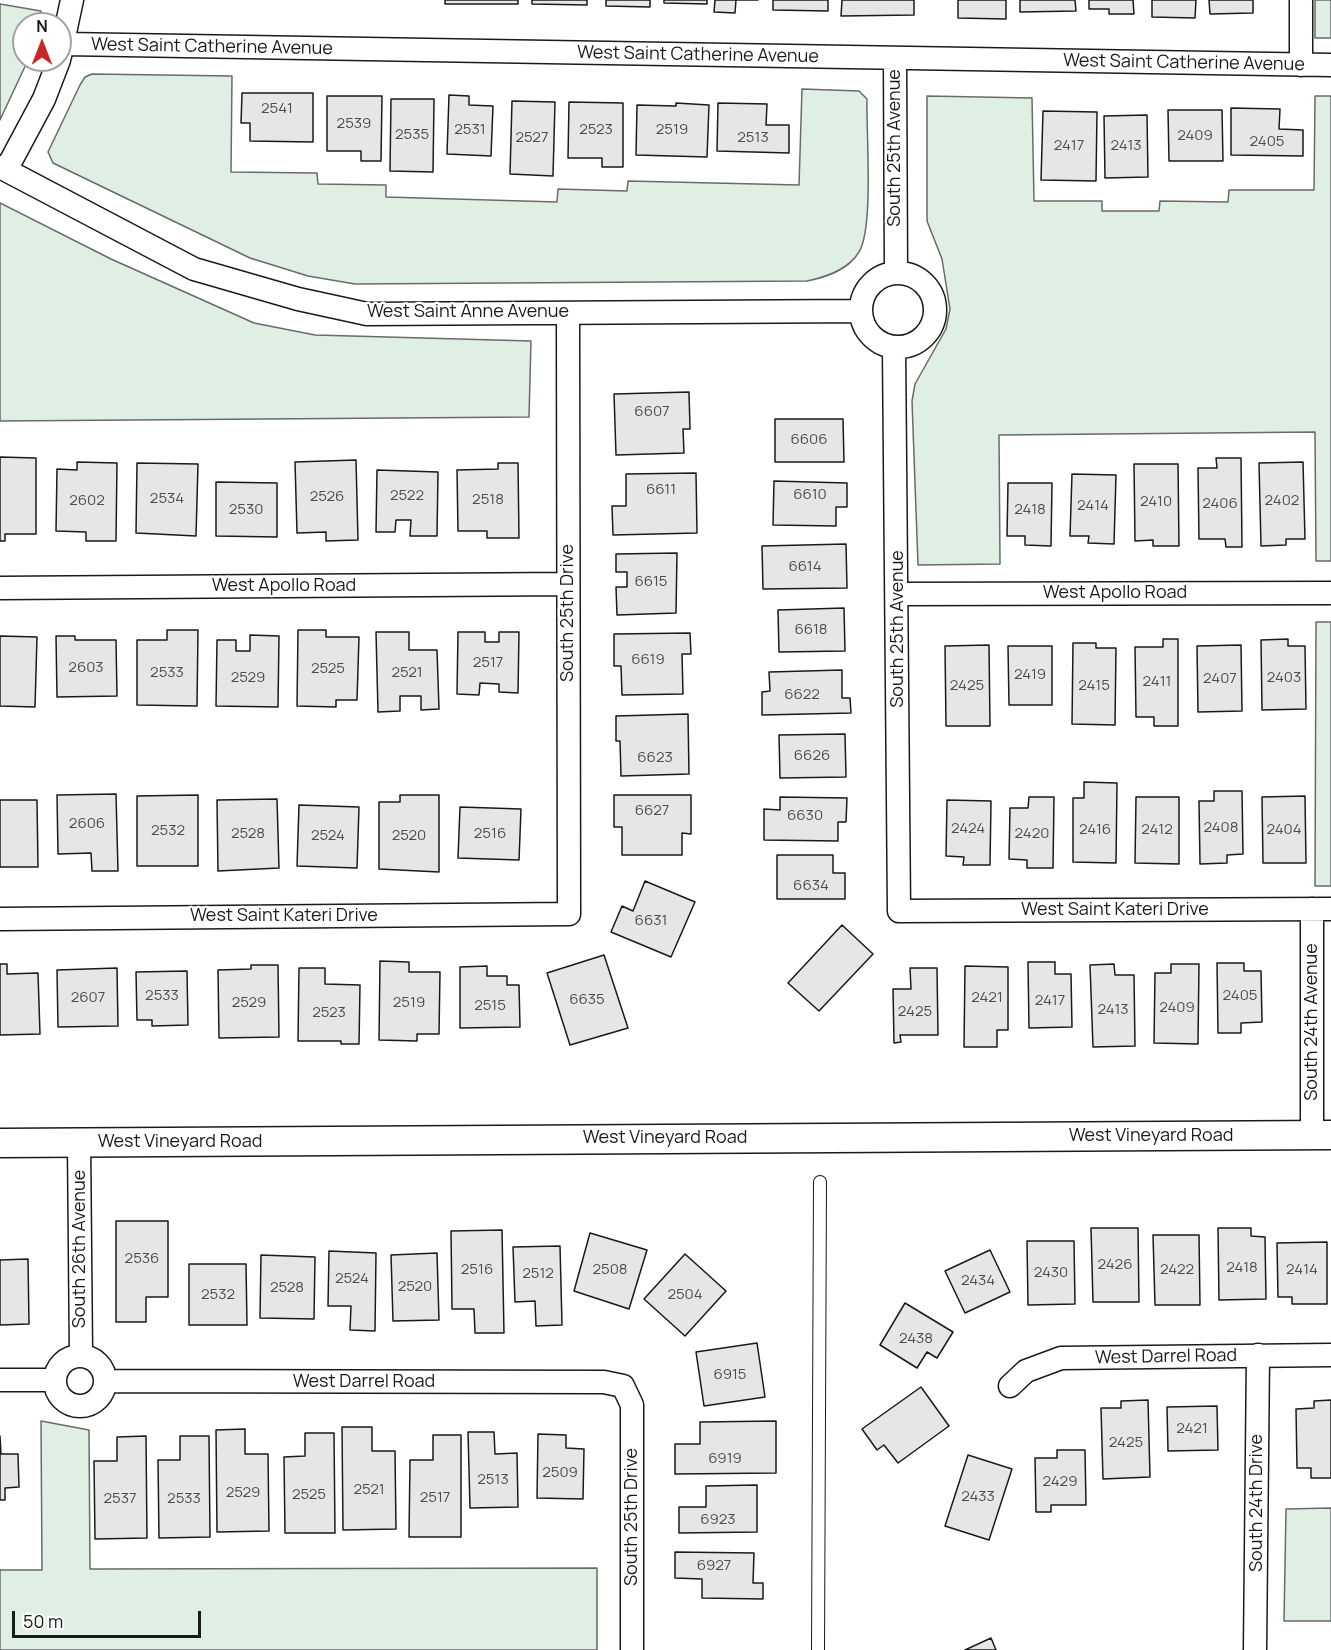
<!DOCTYPE html>
<style>
body{margin:0}
#map{position:relative;width:1331px;height:1650px;overflow:hidden;background:#fff;font-family:Manrope,sans-serif}
canvas{display:block}
.north{position:absolute;left:12px;top:12px;width:60px;height:60px;box-sizing:border-box;background:#fff;border:2px solid #a3a3a3;border-radius:50%;rotate:0deg;font-size:16px;font-weight:700;line-height:24px;text-align:center;color:#1a1a1a}
.north::after{content:'';display:block;margin:auto;width:21px;height:27px;background:#c62828;clip-path:polygon(50% 0,100% 100%,50% 72%,0 100%)}
.scale{position:absolute;left:12px;top:1611px;width:189px;height:27px;box-sizing:border-box;border:3px solid #1a1a1a;border-top:0;padding-left:8px;font-size:18px;line-height:21px;white-space:nowrap;color:#1a1a1a;-webkit-text-stroke:4px #fff;paint-order:stroke}
</style>
<div id="map">
<canvas width="1331" height="1650"></canvas>
<div class="north">N</div>
<div class="scale">50 m</div>
</div>
<script>
const ctx = document.querySelector('canvas').getContext('2d');
ctx.lineJoin = 'round';
function paint(path, color) {
  ctx.fillStyle = color;
  ctx.fill(path, 'evenodd');
}
function strokePath(path, color, width, dash) {
  ctx.strokeStyle = color;
  ctx.lineWidth = width;
  ctx.lineCap = dash ? 'butt' : 'round';
  ctx.setLineDash(dash || []);
  ctx.stroke(path);
}
function label(font, color, halo, rows, align = 'center') {
  ctx.font = font + ' Manrope,sans-serif';
  ctx.lineWidth = 4.5;
  ctx.setLineDash([]);
  ctx.textBaseline = 'middle';
  ctx.strokeStyle = halo;
  ctx.fillStyle = color;
  for (const [text, x, y, turn = 0] of rows) {
    ctx.save();
    ctx.translate(x, y);
    ctx.rotate((+turn || 0) * Math.PI / 180);
    ctx.textAlign = isNaN(turn) ? turn : align;
    if (halo) ctx.strokeText(text, 0, 0);
    ctx.fillText(text, 0, 0);
    ctx.restore();
  }
}
const green = new Path2D(`
 M1315 0H1331V38H1315Z
 M0 4 41 11 39 24H24V60H28L0 120Z
 M92 74 232 76 231 172 317 173 318 184 386 185V197L557 202 558 189 627 191 628 181 799 185 802 89 859 91 867 99C866 131 874 228 859 252 848 270 827 277 807 281L355 284 308 276 250 258 53 163 48 152 80 85 85 77Z
 M927 96 1032 98 1034 201H1102V211H1159L1160 201 1228 202 1229 190H1314L1315 96H1331V561H1316L1315 432 999 435 1000 564 918 565 912 401 915 384 946 329 950 309 942 259 927 221Z
 M0 203 111 259 254 323 315 335 531 341 529 417 0 421Z
 M1316 622H1331V886H1315Z
 M41 1421 89 1430 90 1569 597 1568V1650H0V1570H42Z
 M1331 1508V1621H1284L1286 1509Z`);
const building = new Path2D(`
 M445 0H518V4H445Z
 M532 0H587V5L532 4Z
 M606 0H650V7L606 6Z
 M664 0H707V4L664 3Z
 M715 0H758H736L735 13 714 12Z
 M773 0H828V11L773 10Z
 M842 0H914V15L841 16Z
 M958 0H1006V19L958 18Z
 M1020 0H1075L1076 11 1020 12Z
 M1089 0H1133L1134 14H1109V9H1089Z
 M1152 0H1196L1195 18 1152 17Z
 M1209 0H1253V13L1210 14Z
 M242 93H313V142L250 141V123H241Z
 M449 95 469 96V105L493 106 491 156 447 154Z
 M327 96H382L381 161H361V151H327Z
 M391 99H434L433 172 390 171Z
 M512 101 555 102 553 176 510 174Z
 M569 102 623 103V167H602V158H568Z
 M676 103 709 105 707 157 636 155 637 105 676 106Z
 M718 103 767 104 766 125H789V153L717 151Z
 M1231 108 1280 109 1279 129 1303 130V156L1231 155Z
 M1168 110H1222L1223 161H1169Z
 M1043 111 1097 112 1096 181 1041 180Z
 M1147 115 1148 177 1105 178 1104 116Z
 M689 392 690 429H683L684 453 616 455 614 394Z
 M775 419H843L844 462H775Z
 M0 457 36 458V534H5V541H0Z
 M1216 458H1241L1242 547H1226L1225 539H1199L1198 468H1217Z
 M356 460 358 540 326 541V532L297 533 295 462Z
 M77 462 117 463 116 541H86V532L56 531 57 469 77 470Z
 M1303 462 1305 539H1286V545L1261 546 1259 463Z
 M137 463 198 464 196 536 136 533Z
 M498 463H518L519 538H487V531H458L457 470 498 469Z
 M1134 464H1178L1179 546H1153V540L1135 541Z
 M377 470 438 472 437 536H410L411 520H396L395 532H376Z
 M696 473 697 533 613 535 612 506H626V474Z
 M1072 474 1116 475 1114 544 1088 543 1089 536H1070Z
 M774 481 847 483V507H836V526L773 525Z
 M216 482 277 483V537L216 536Z
 M1008 483H1052L1051 546 1025 545V536H1007Z
 M846 544 847 588 763 589 762 546Z
 M677 553 676 613 617 615 616 587H627V572H616V554Z
 M844 608 845 651 779 652 778 610Z
 M167 630H198L197 706 137 705V640H167Z
 M298 630H326V637H359L357 700H336V707L297 706Z
 M376 632H409V650H437L439 709 421 710V696H400V711L378 712Z
 M458 632H485V642H499V632H519L518 693 499 692V684L480 683 479 695 457 694Z
 M690 633 691 654H682L683 694 622 695 621 666H614V634Z
 M250 635 279 636 278 707 216 706 217 640H236V651H250Z
 M0 636 37 637 35 707 0 706Z
 M56 636H75V640H116L117 696 57 697Z
 M1163 639H1178V726H1154V717H1136L1135 647H1163Z
 M1288 639V646H1305L1306 709 1262 710 1261 640Z
 M1073 643H1096V648H1116L1115 725 1072 724Z
 M989 645 990 726H946L945 646Z
 M1241 645 1242 711 1198 712 1197 646Z
 M1008 646H1052V705H1009Z
 M842 670V698H850L851 713 762 715V692L770 691 769 672Z
 M688 714 689 774 621 776 620 741H616V716Z
 M845 734 846 777 780 778 779 735Z
 M1084 782 1117 783 1116 863 1073 862V798H1084Z
 M1214 791H1242L1243 854 1227 855V863L1200 864 1199 801H1214Z
 M116 794 118 871H92L91 853 58 854 57 795Z
 M198 795V866H137V796Z
 M400 795H439V872L379 869V802H400Z
 M614 795H691V834L682 833V855H622V827H614Z
 M1305 796 1306 863H1263L1262 797Z
 M780 797 847 798 846 822H838V841L764 840V809L780 810Z
 M1029 797H1054L1053 868H1027V860L1009 859 1010 808H1028Z
 M1136 797H1179V864L1135 863Z
 M277 799 279 868 218 871 217 800Z
 M0 800H37L38 867H0Z
 M947 800 991 801 990 865H963L964 857 946 856Z
 M299 805 359 807 357 868 297 866Z
 M460 807 521 809 519 860 458 858Z
 M777 855H833V873H845V899H777Z
 M645 881 695 902 671 957 611 932 622 906 633 911Z
 M842 925 873 954 819 1011 788 983Z
 M604 955 628 1028 570 1045 547 973Z
 M380 961 409 962V972H440L439 1034H417V1041L379 1040Z
 M1028 962H1055V974H1071L1072 1027 1029 1028Z
 M1217 963H1244V971H1261L1262 1022 1241 1023V1033H1218Z
 M0 964H7V974L38 973 40 1034 0 1035Z
 M1114 964 1115 975H1134L1135 1046 1093 1047 1090 965Z
 M1171 964H1199L1198 1044 1154 1043 1155 973H1171Z
 M251 965H278L279 1037 219 1038 218 970 251 969Z
 M487 966V976H507V985H519L520 1027 460 1028V967Z
 M965 966 1008 967V1030H997V1047H964Z
 M117 968 118 1026 58 1027 57 970Z
 M299 968H325V984L360 985 359 1044H341V1041H298Z
 M910 968H937L938 1035H900L901 1042 894 1043 893 989H911Z
 M187 971 188 1025 152 1026V1020H137L136 972Z
 M116 1221H168V1297H146V1322H116Z
 M1091 1228H1138L1139 1302H1093Z
 M1218 1228H1251V1236L1265 1237 1266 1299 1219 1300Z
 M502 1230 504 1333H475L474 1309H452L451 1231Z
 M590 1233 647 1250 629 1309 574 1291Z
 M1153 1235H1199L1200 1305H1155Z
 M1027 1241H1074L1075 1304 1028 1305Z
 M1327 1242V1304H1292V1297H1278L1277 1243Z
 M560 1246 562 1325 536 1326 535 1301 515 1302 513 1247Z
 M990 1250 1010 1292 965 1313 945 1271Z
 M329 1251 376 1253 375 1331 350 1330 351 1306H328Z
 M437 1253 439 1320 393 1321 391 1255Z
 M685 1254 726 1291 685 1336 644 1299Z
 M261 1255 315 1257 314 1319 260 1318Z
 M28 1259 29 1324 0 1325V1260Z
 M189 1264H246L247 1325H189Z
 M905 1303 953 1332 937 1358 927 1352 917 1368 880 1345Z
 M757 1343 765 1397 704 1406 696 1352Z
 M921 1387 949 1426 898 1463 884 1445 877 1450 862 1429Z
 M1148 1400 1150 1477 1103 1479 1101 1408H1121V1401Z
 M1331 1400V1478H1311V1468H1297L1296 1409 1314 1408V1401Z
 M1217 1406 1218 1450 1168 1451 1167 1407Z
 M776 1421V1473L675 1474V1444H700V1422Z
 M342 1427H372V1451H395L396 1529 343 1530Z
 M245 1429V1454H268L269 1531 217 1532 216 1430Z
 M468 1432H494L495 1454 517 1453 518 1507 470 1508Z
 M305 1433H334L335 1533H285L284 1457 305 1456Z
 M538 1434 566 1435V1448L584 1449 583 1499 537 1498Z
 M433 1435H461V1537H409L410 1460H433Z
 M0 1436 1 1454H18L19 1487 5 1488V1500H0Z
 M146 1436 147 1538 95 1539 94 1461H117V1437Z
 M180 1436H209L210 1537 159 1538 158 1460H180Z
 M1057 1450H1085L1086 1505H1051V1512H1036L1035 1458H1057Z
 M968 1455 1012 1469 989 1540 945 1526Z
 M757 1485V1532L679 1533V1507H706V1486Z
 M675 1552 754 1553 753 1583H763V1599L702 1598V1579L675 1578Z
 M991 1638 996 1650H965Z`);
const service = new Path2D(`
 M818 1650 820 1182`);
const minor = new Path2D(`
 M1301 0V65
 M65 44 1331 65
 M60 56 72 0
 M895 58 896 273
 M0 167 194 269 298 299 367 314 860 311
 M6 170 44 99 59 60
 M861 310a37 37 0 1 1 74 0a37 37 0 1 1-74 0Z
 M894 348 899 911 1331 909
 M0 588 568 584
 M898 594 1331 593
 M1312 909V1135
 M0 919 569 914 568 313
 M79 1142 81 1355
 M55 1381a25 25 0 1 1 50 0a25 25 0 1 1-50 0Z
 M0 1380H55
 M106 1381 604 1382 623 1386 632 1405V1650
 M1010 1386 1026 1371 1061 1358 1331 1355
 M1255 1650 1258 1355`);
const tertiary = new Path2D(`
 M0 1143 1331 1135`);
const numberNames = [
 ["2541",277,109],
 ["2539",354,124],
 ["2531",470,130],
 ["2523",596,130],
 ["2519",672,130],
 ["2535",412,135],
 ["2409",1195,136],
 ["2527",532,138],
 ["2513",753,138],
 ["2405",1267,142],
 ["2417",1069,146],
 ["2413",1126,146],
 ["6607",652,412],
 ["6606",809,440],
 ["6611",661,490],
 ["6610",810,495],
 ["2522",407,496],
 ["2526",327,497],
 ["2534",167,499],
 ["2518",488,500],
 ["2602",87,501],
 ["2402",1282,501],
 ["2410",1156,502],
 ["2406",1220,504],
 ["2414",1093,506],
 ["2530",246,510],
 ["2418",1030,510],
 ["6614",805,567],
 ["6615",651,582],
 ["6618",811,630],
 ["6619",648,660],
 ["2517",488,663],
 ["2603",86,668],
 ["2525",328,669],
 ["2533",167,673],
 ["2521",407,673],
 ["2419",1030,675],
 ["2529",248,678],
 ["2403",1284,678],
 ["2407",1220,679],
 ["2411",1157,682],
 ["2425",967,686],
 ["2415",1094,686],
 ["6622",802,695],
 ["6626",812,756],
 ["6623",655,758],
 ["6627",652,811],
 ["6630",805,816],
 ["2606",87,824],
 ["2408",1221,828],
 ["2424",968,829],
 ["2416",1095,830],
 ["2412",1157,830],
 ["2404",1284,830],
 ["2532",168,831],
 ["2528",248,834],
 ["2516",490,834],
 ["2420",1032,834],
 ["2524",328,836],
 ["2520",409,836],
 ["6634",811,886],
 ["6631",651,921],
 ["2533",162,996],
 ["2405",1240,996],
 ["2607",88,998],
 ["2421",987,998],
 ["6635",587,1000],
 ["2417",1050,1001],
 ["2529",249,1003],
 ["2519",409,1003],
 ["2515",490,1006],
 ["2409",1177,1008],
 ["2413",1113,1010],
 ["2425",915,1012],
 ["2523",329,1013],
 ["2536",142,1259],
 ["2426",1115,1265],
 ["2418",1242,1268],
 ["2516",477,1270],
 ["2508",610,1270],
 ["2422",1177,1270],
 ["2414",1302,1270],
 ["2430",1051,1273],
 ["2512",538,1274],
 ["2524",352,1279],
 ["2434",978,1281],
 ["2520",415,1287],
 ["2528",287,1288],
 ["2532",218,1295],
 ["2504",685,1295],
 ["2438",916,1339],
 ["6915",730,1375],
 ["2421",1192,1429],
 ["2425",1126,1443],
 ["6919",725,1459],
 ["2509",560,1473],
 ["2513",493,1480],
 ["2429",1060,1482],
 ["2521",369,1490],
 ["2529",243,1493],
 ["2525",309,1495],
 ["2433",978,1497],
 ["2517",435,1498],
 ["2537",120,1499],
 ["2533",184,1499],
 ["6923",718,1520],
 ["6927",714,1566]
];
const streetNames = [
 ["West Saint Catherine Avenue",212,47,1],
 ["West Saint Catherine Avenue",698,55,1],
 ["West Saint Catherine Avenue",1184,63,1],
 ["South 25th Avenue",895,148,-90],
 ["West Saint Anne Avenue",468,312],
 ["West Apollo Road",284,586],
 ["West Apollo Road",1115,593],
 ["South 25th Drive",568,613,-90],
 ["South 25th Avenue",898,629,-90],
 ["West Saint Kateri Drive",1115,910],
 ["West Saint Kateri Drive",284,916],
 ["South 24th Avenue",1312,1022,-90],
 ["West Vineyard Road",1151,1136],
 ["West Vineyard Road",665,1138],
 ["West Vineyard Road",180,1142],
 ["South 26th Avenue",80,1249,-90],
 ["West Darrel Road",1166,1357,-1],
 ["West Darrel Road",364,1382],
 ["South 24th Drive",1257,1503,-90],
 ["South 25th Drive",632,1517,-90]
];
paint(green, '#e0efe3');
strokePath(green, '#6a6a6a', 1.5);
paint(building, '#e6e6e6');
strokePath(building, '#1a1a1a', 1.5);
strokePath(service, '#1a1a1a', 14);
strokePath(minor, '#1a1a1a', 25);
strokePath(tertiary, '#1a1a1a', 31);
strokePath(service, '#fff', 12);
strokePath(minor, '#fff', 22);
strokePath(tertiary, '#fff', 28);
label('15px', '#4d4d4d', null, numberNames);
label('18px', '#1a1a1a', '#fff', streetNames);
</script>
